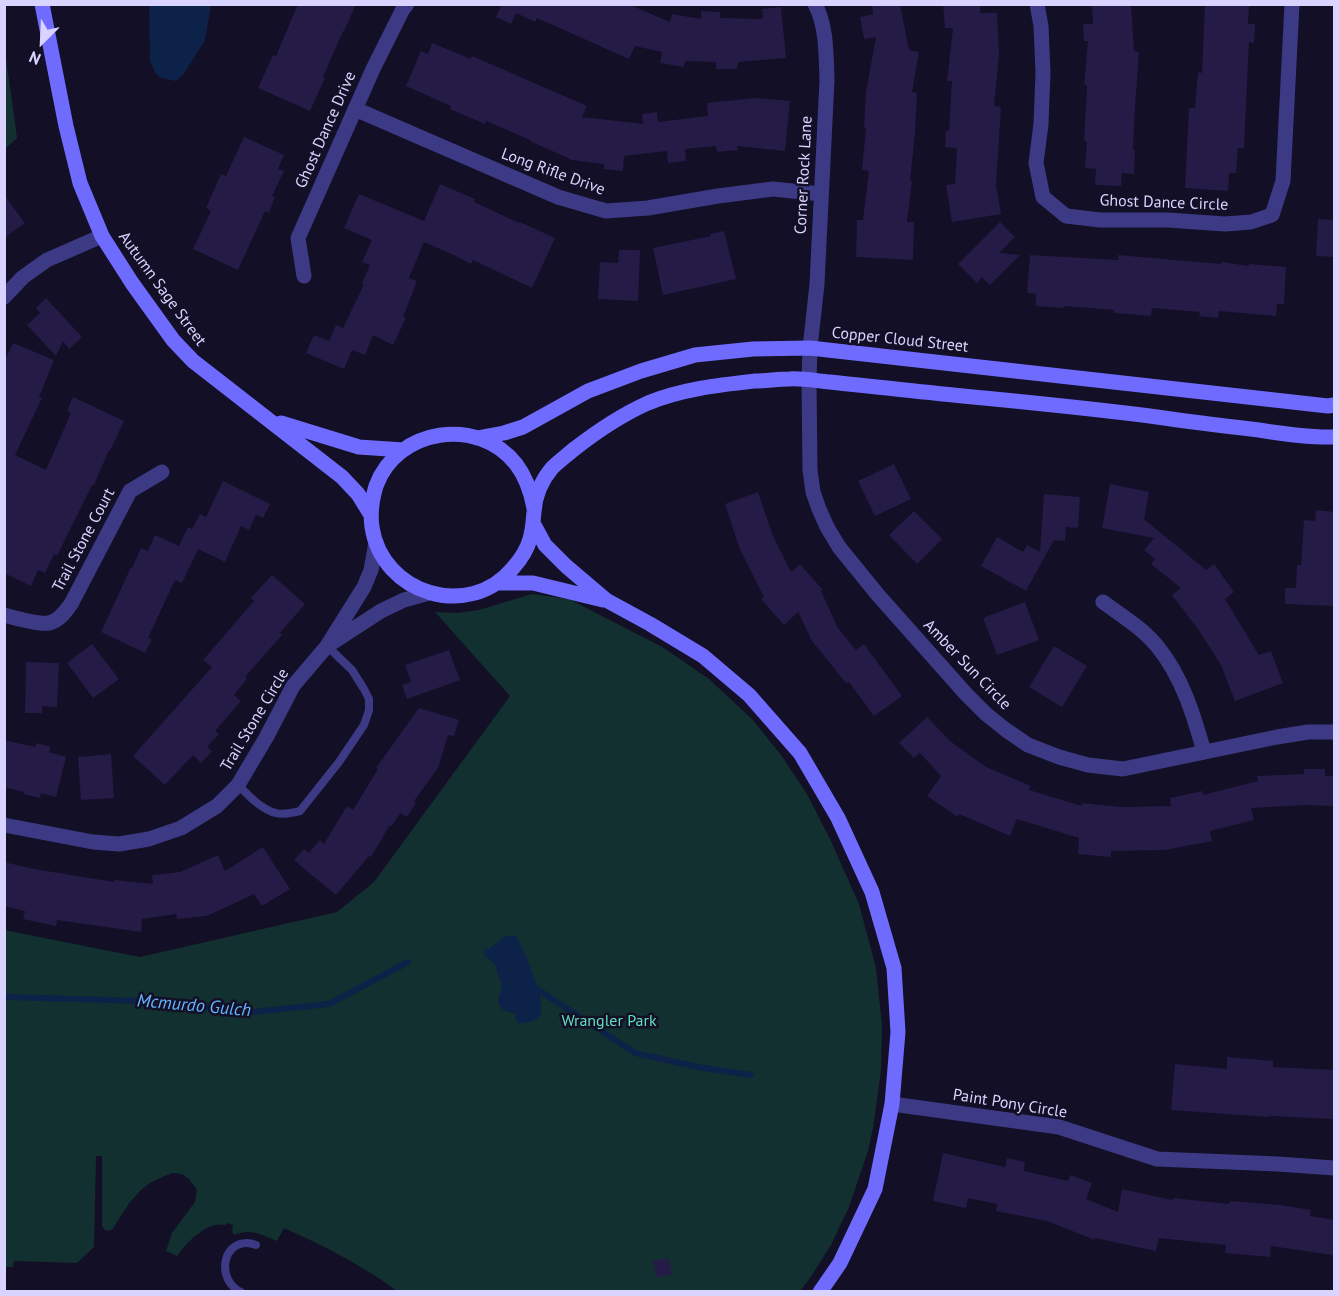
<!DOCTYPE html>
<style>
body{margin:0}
#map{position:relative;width:1339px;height:1296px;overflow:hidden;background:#130f26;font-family:"PT Sans",sans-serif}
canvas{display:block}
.frame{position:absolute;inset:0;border:6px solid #d9d4ff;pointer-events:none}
.north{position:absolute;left:12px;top:12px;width:60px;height:60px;-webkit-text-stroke:4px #130f26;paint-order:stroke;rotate:204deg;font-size:16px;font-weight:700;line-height:24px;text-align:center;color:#d9d4ff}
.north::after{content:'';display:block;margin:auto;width:21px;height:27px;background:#d9d4ff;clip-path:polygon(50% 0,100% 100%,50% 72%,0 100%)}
</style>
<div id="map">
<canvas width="1339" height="1296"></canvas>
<div class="frame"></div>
<div class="north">N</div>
</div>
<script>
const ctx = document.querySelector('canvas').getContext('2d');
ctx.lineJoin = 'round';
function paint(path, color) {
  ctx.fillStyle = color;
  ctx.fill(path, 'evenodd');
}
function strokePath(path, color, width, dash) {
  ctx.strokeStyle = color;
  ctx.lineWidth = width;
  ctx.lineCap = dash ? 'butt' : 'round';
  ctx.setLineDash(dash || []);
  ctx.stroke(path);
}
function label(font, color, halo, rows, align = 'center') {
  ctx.font = font + ' "PT Sans",sans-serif';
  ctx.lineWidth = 5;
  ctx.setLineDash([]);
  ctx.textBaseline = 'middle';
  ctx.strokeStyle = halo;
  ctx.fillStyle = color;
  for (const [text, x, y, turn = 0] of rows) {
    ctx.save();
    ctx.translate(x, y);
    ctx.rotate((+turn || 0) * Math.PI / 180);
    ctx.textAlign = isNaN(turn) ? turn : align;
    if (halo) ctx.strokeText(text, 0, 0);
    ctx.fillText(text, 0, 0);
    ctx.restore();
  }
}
const green = new Path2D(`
 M5 51 17 138 5 149H4Z
 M532 594 569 599 664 648 709 679 752 719 781 755 807 794 830 839 859 904 876 968 882 1025 881 1070 873 1128 868 1151 849 1207 831 1245 810 1278 800 1291H397C362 1265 324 1246 284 1228L277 1241C261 1235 252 1228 234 1235L232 1232 233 1225 228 1223 225 1225C207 1221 187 1242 177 1256L166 1251 172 1233 195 1202 197 1190 189 1179 182 1174 172 1173 165 1176 150 1183 142 1189 130 1202 112 1230 106 1231 102 1226V1156H96L94 1247 77 1263 14 1261 13 1267H5L4 930 140 957 337 912 374 882 510 696 435 612 457 613 479 610Z`);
const water = new Path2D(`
 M149 5H211L205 40 183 75 176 81 161 78 155 72 150 61Z
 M513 935 517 937C524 950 547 1002 540 1015 536 1022 526 1023 518 1023L515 1018 516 1014 505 1011 500 1007 498 1001 502 987 495 964 484 956V949H489L504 937Z`);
const stream = new Path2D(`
 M537 989 635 1053 698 1067 751 1075
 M4 997 180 1002 243 1013 329 1004 408 962`);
const building = new Path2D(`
 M298 4H356L344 31H343L323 77 325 78 310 111 258 88 273 55 276 56Z
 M498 4H628L670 22 672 14 701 19V11L720 12V18L763 19 762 9 781 7 786 58 738 62 737 69H716V62L685 61 684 67 660 63 662 52 635 46 629 59 537 18 535 22 516 13 511 24 496 17 501 6Z
 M872 4H900L909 50 919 52 912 92 917 93 915 133 910 181H912L907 222H914L913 260 856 257 857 220H863L869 171 862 170 866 128H864L866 92 876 37 864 39 860 17 873 14Z
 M943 4H980V13H997L999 55 994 106 1001 107 996 185 1001 214 952 222 946 185 955 184 957 148 945 147 946 131H949L952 81H947L953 28H945Z
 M1092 4H1131L1134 51 1139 52 1135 106 1133 150H1135L1134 174 1122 173 1121 186 1095 185 1096 169 1085 168 1087 141H1084L1087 85H1084L1088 41H1084L1083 24H1093Z
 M1205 4H1249L1248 24H1255L1254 43 1249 42 1244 148H1238L1236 173H1229L1228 191 1185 188 1189 108H1195L1198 72 1202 73Z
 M432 43 471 59 472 56 587 106 582 117 643 124 642 114 657 112 658 122 708 116 707 103 755 98 790 101 785 151 737 146 738 150 717 152 716 146 685 149 686 161 668 163 667 151 624 156 623 171 604 169V164L572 160 530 141V140L486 121 485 124 450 109 451 106 406 86 421 51 428 54Z
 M244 137 284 155 278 169 284 171 272 196 275 197 269 213 265 211 238 270 193 249 211 211 206 208 221 174 226 176Z
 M440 184 475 199 474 202 519 223 520 222 555 238 532 288 473 260 471 264 456 256 424 242 409 278 417 281 403 317 406 318 393 345 373 335 365 355 352 350 344 369 306 353 314 335 329 341 336 325 343 328 364 284 362 283 370 265 362 262 372 240 344 228 359 194 424 221Z
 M4 195 25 223 4 238Z
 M1318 219 1335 220V257L1316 256Z
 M1000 222 1015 237 999 253 1020 255 990 285 982 277 977 283 958 264Z
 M724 231 736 279 663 295 653 248 711 236 710 234Z
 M619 250H640L638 301 598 299 600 262 618 263Z
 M1030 255 1118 260V255L1221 264V262L1249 266V264L1286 267 1284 304H1277L1276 316 1219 311 1218 318 1199 316 1200 312 1152 308 1151 316 1114 313V310L1064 306V308L1036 306V294L1027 293Z
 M46 298 82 337 69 349 63 341 56 356 27 325 40 313 36 308Z
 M13 343 54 360 39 397 42 398 15 455 46 470 71 413 67 411 73 397 124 421 110 451 109 450 94 485H92L57 556 54 554 45 573 38 570 31 586 4 573V362Z
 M894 464 911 499 875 516 858 481Z
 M223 481 270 504 263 518 256 515 249 530 241 526 225 562 198 549 182 583 175 580 148 638 152 639 145 653 101 632 131 567 132 568 141 548 148 551 155 535 179 546 188 527 192 529 200 514 206 517Z
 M1110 484 1149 492 1144 519 1206 570 1214 564 1234 592 1225 599 1259 655 1271 651 1283 683 1235 701 1221 665 1200 632 1172 595 1181 588 1151 564 1155 559 1144 550 1154 538 1102 528Z
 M758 492 773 536 791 572 800 564 823 590 821 591 838 628 856 650 864 644 902 696 874 716 849 682 846 683 812 641 798 612 784 625 761 599 764 597 739 547 725 504Z
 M1044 494 1080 497 1078 528 1066 527 1065 541 1054 540 1026 591 981 566 997 537 1023 552 1027 545 1040 552Z
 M1316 510 1335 512V606L1285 604V588H1296L1297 565H1301L1304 520 1315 521Z
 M914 511 942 539 917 564 889 535Z
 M272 575 305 604 280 633 282 635 245 677 247 679 234 695 241 701 215 731 219 734 207 747 212 751 201 763 193 755 165 785 133 756 212 667 203 660 254 601 251 598Z
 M1025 602 1039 640 997 655 983 618Z
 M92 644 119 679 93 698 67 663Z
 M1054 646 1087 666 1062 707 1029 687Z
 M449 650 460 680 407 699 402 685 411 682 405 665Z
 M26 662 59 663 57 707 42 706V713H25Z
 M419 708 459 720 454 736 448 735 438 768 414 801 416 803 407 817 400 813 392 826 390 825 371 857 369 856 336 895 294 860 304 849 309 853 320 840 324 844 347 806 353 810 378 769 376 768Z
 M927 717 950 741 986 767 1031 786 1029 790 1082 806V803L1121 807 1171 806 1170 798 1203 791V795L1258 781 1257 776 1304 774V769H1325V776H1335V806L1304 805 1251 808 1254 820 1210 831 1212 841 1165 850 1111 851V857L1078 854 1079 838 1017 819 1010 836 959 814 958 817 927 796 941 776 920 753 914 758 899 743Z
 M4 740 35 747 36 743 51 747 49 752 66 757 56 797 41 793 40 798 23 794 24 792 4 787Z
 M111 754 114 798 81 800 78 757Z
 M263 847 290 889 262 906 254 894 207 916 177 919 176 914 142 919 141 932 57 920 56 926 23 919 25 911 4 906V862L34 869 114 882V880L153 884 152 875 180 872 218 855 225 871Z
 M1227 1057 1273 1061V1067L1335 1070V1119L1270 1116 1269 1117 1171 1110 1175 1064 1227 1069Z
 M943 1153 1005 1167 1007 1158 1025 1162 1024 1171 1068 1181 1070 1175 1092 1183 1086 1199 1118 1212 1122 1189 1172 1200 1173 1198 1229 1204 1230 1201 1280 1205 1311 1210 1310 1216 1335 1220V1243L1333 1255 1271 1246 1270 1257 1225 1253 1226 1245 1159 1238 1156 1251 1095 1238V1240L1047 1221 996 1211 997 1204 968 1198 966 1208 933 1201Z
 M669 1258 672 1274 656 1277 653 1261Z`);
const lane = new Path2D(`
 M238 785C248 795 262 810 276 813 283 815 292 813 300 811L339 762 364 725 369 710V699L364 689 352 670 327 646
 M241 1292C217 1281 221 1243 247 1243 250 1243 253 1244 256 1245`);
const street = new Path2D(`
 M815 4C827 27 826 55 827 80L817 284 810 348 809 380 810 470 813 492 819 509 827 527 839 547 878 595 966 694 986 714 1006 730 1028 745 1059 757 1088 765 1123 769 1277 737 1308 732H1334
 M1037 4 1041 26 1043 73 1041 124 1036 163 1043 197 1066 216 1100 220H1168L1225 224 1251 222 1272 215 1283 181 1292 4
 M355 109 558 197 606 211 648 208 718 196 773 189 821 194
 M304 276 298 238 373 69 403 9 407 4
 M4 297 23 277 47 260 102 236
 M376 542 371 570 364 587 327 646 381 611 404 600 429 593
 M1103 602C1121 615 1142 628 1157 646 1182 676 1194 716 1204 752
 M4 615C15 618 38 625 49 623 59 621 66 611 71 604L130 491 162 472
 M4 825 93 842 119 844 149 839 181 828 217 806 238 785 267 736 293 686 327 646
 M892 1104 1059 1127 1157 1159 1278 1164 1334 1168`);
const secondary = new Path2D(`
 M42 4 66 126 80 183 102 236 132 283 173 340 193 361 342 477 358 494 371 515
 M281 423 359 447 403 450
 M477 438 504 433 523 427 588 391 641 371 695 355 753 349 810 348 1328 406 1334 405
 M534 508C531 492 526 477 516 464 478 416 397 428 376 486 372 499 370 513 372 527 382 594 469 621 513 568 521 559 527 550 530 539 533 529 533 521 534 512 535 496 542 480 552 468 558 462 566 456 573 450 596 432 621 415 648 403 682 389 719 385 755 381 766 381 778 379 789 379 803 378 817 381 830 382 855 385 880 387 905 390 989 399 1074 406 1157 417 1191 422 1225 426 1259 430 1284 434 1310 438 1334 437
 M533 523 545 545 566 566 606 600 650 624 703 656 749 695 800 753 838 818 872 892 894 968 898 1032 892 1104 875 1189 840 1263 820 1292
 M497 583H533L603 600`);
const streetNames = [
 ["Ghost Dance Drive",326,130,-66],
 ["Long Rifle Drive",553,172,20],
 ["Corner Rock Lane",804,175,-87],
 ["Ghost Dance Circle",1164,203,2],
 ["Autumn Sage Street",162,289,54],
 ["Copper Cloud Street",900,340,6],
 ["Trail Stone Court",84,540,-62],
 ["Amber Sun Circle",967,665,46],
 ["Trail Stone Circle",255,720,-59],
 ["Paint Pony Circle",1010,1104,9]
];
const parkNames = [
 ["Wrangler Park",609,1021]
];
const waterNames = [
 ["Mcmurdo Gulch",194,1006,5]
];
paint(green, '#12302f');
paint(water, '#0c2248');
strokePath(stream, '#0c2248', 6);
paint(building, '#241b47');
strokePath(lane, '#3d3a85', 8);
strokePath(street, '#3d3a85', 15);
strokePath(secondary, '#6f6bff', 15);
label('16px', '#d9d4ff', '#130f26', streetNames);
label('16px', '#5fe0c0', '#130f26', parkNames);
label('italic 18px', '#62b6ff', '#130f26', waterNames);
</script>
